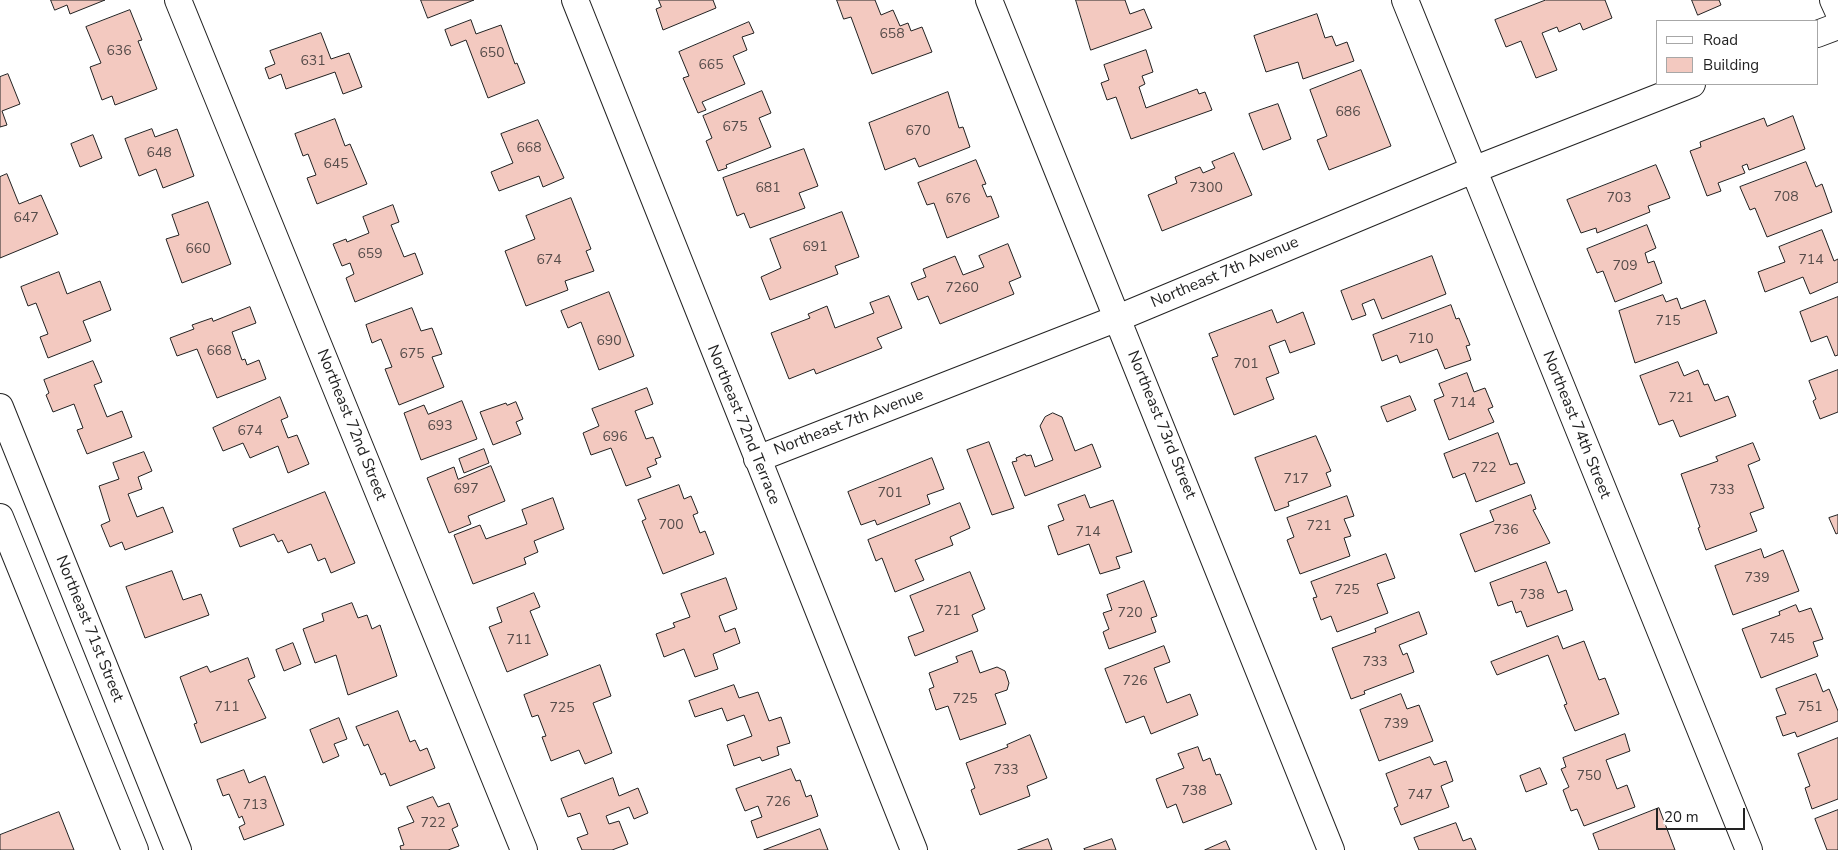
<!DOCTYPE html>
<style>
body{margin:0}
#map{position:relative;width:1838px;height:850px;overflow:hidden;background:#fff;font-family:"Nunito Sans",sans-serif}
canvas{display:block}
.legend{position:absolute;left:1656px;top:20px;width:162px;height:65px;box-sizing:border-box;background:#fff;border:1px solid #a7a7a7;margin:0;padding:6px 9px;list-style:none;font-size:15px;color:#222}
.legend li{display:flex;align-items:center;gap:10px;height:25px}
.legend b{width:25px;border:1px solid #a7a7a7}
.scale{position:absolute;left:1656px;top:808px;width:89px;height:22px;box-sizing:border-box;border:2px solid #222;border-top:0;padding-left:6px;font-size:15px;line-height:18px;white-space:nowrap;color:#222;-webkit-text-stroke:4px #fff;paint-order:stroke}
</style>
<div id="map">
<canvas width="1838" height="850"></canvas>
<ul class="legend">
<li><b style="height:6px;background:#fff"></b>Road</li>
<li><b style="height:14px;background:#f3c9c0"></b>Building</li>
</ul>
<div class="scale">20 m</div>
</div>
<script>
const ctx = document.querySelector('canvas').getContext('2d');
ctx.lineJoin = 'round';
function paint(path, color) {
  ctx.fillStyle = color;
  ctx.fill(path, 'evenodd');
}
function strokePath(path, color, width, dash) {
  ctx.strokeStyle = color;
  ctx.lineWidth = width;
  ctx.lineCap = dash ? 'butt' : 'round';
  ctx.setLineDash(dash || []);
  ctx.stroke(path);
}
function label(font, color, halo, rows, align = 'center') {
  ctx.font = font + ' "Nunito Sans",sans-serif';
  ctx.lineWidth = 4;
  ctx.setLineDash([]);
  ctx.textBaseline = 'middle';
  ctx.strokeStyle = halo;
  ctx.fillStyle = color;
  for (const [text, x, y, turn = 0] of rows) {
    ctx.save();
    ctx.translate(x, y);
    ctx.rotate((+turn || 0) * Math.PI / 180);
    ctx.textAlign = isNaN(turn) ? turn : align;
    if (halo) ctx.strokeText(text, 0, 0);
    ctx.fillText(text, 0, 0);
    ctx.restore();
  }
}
const building = new Path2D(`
 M51 0H105L70 14 67 5 55 10Z
 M421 0H474L428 18Z
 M659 0H713L716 8 663 30 656 9 661 7Z
 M837 0H875L881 15 893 10 900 26 908 23 911 31 922 27 932 52 872 74 851 17 844 19Z
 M1076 0H1125L1130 14 1144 9 1152 28 1091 50Z
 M1546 0H1605L1612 18 1583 30 1580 23 1559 32 1557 27 1542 33 1557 70 1536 78 1521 41 1506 47 1495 20Z
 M1692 0H1719L1721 5 1698 15Z
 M130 10 142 40 138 41 157 89 115 105 112 96 102 100 90 67 101 63 86 27Z
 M1317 14 1325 38 1332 36 1336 46 1347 42 1354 61 1303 79 1298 62 1266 72 1254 36Z
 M471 20 476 34 501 25 515 64 517 63 525 83 488 98 466 40 451 46 445 30Z
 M749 22 754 33 742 37 747 50 733 56 745 84 702 102 706 110 698 113 683 78 689 76 679 52Z
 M321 33 331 59 349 53 362 87 343 94 335 72 286 89 281 74 269 79 265 68 275 64 270 51Z
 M1146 50 1153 72 1142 76 1145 84 1139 87 1146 108 1197 89 1199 94 1205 92 1212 110 1131 139 1116 97 1107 100 1101 83 1109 80 1104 65Z
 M1361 70 1391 146 1329 170 1317 140 1327 136 1310 90Z
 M8 74 20 104 2 111 7 125 0 127V77Z
 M762 91 771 113 759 118 771 147 726 165 727 168 718 171 706 141 712 138 703 116Z
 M948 92 959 128 963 127 970 147 919 167 915 158 885 170 869 123Z
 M1278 104 1291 139 1263 150 1249 114Z
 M1793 116 1805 149 1749 170 1747 164 1742 166 1745 173 1718 183 1721 191 1707 196 1690 151 1701 147 1700 142 1764 118 1767 126Z
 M335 119 345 146 350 144 367 184 317 204 307 178 316 175 308 154 303 156 295 134Z
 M538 120 564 178 543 187 539 176 499 191 491 172 513 163 501 134Z
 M152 129 155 137 177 129 194 176 163 188 156 169 139 176 125 139Z
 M93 135 102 158 80 167 71 144Z
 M804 149 818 186 799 193 805 208 750 228 744 213 737 216 723 178Z
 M1234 153 1252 195 1162 231 1148 195 1177 183 1175 177 1200 167 1203 173 1215 168 1212 162Z
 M976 160 986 184 982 185 987 197 991 196 999 217 947 238 934 203 927 205 918 183Z
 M1806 162 1816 187 1822 184 1832 212 1767 237 1755 208 1750 210 1740 187Z
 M1656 165 1670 198 1648 206 1650 212 1597 233 1596 228 1581 233 1567 200Z
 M7 174 19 204 41 195 58 234 0 258V177Z
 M571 198 591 249 586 251 594 271 565 281 568 290 526 306 505 251 535 239 526 216Z
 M208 202 231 264 182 283 166 239 179 235 172 215Z
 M393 205 399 222 391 225 404 257 415 253 423 274 355 302 346 278 354 274 350 263 342 266 333 244 346 239 347 242 369 233 363 217Z
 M842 212 859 257 835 266 838 274 770 300 761 277 781 268 770 239Z
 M1647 225 1656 248 1645 253 1648 263 1654 261 1662 283 1615 302 1603 271 1597 273 1587 249Z
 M1822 230 1834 261 1838 259V282L1810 294 1803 277 1765 292 1758 272 1785 262 1779 247Z
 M1008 244 1021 277 1009 282 1014 294 940 324 928 296 918 300 911 283 926 277 923 269 955 256 963 275 984 267 979 256Z
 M1432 256 1446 294 1382 319 1374 299 1362 304 1366 315 1352 320 1341 291Z
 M59 272 67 294 100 281 111 310 83 321 91 341 48 358 40 337 48 334 36 303 28 306 21 287Z
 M609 292 634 356 599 370 581 322 568 328 561 311Z
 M1663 295 1666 302 1677 298 1681 309 1705 300 1717 333 1635 363 1619 311Z
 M889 296 902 328 877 338 882 348 816 374 814 369 789 379 771 333 810 318 808 314 827 306 835 328 874 313 870 303Z
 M1838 297V355L1835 356 1827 336 1811 342 1800 312Z
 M1451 305 1456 319 1459 318 1470 345 1466 346 1471 360 1445 369 1437 349 1400 363 1397 355 1382 361 1373 335Z
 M250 307 256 323 232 332 242 360 245 359 247 365 259 360 266 379 217 398 197 349 177 356 170 338 194 329 192 325 212 318 213 321Z
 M412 308 421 331 432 328 442 354 432 357 444 387 399 405 385 369 392 367 381 339 372 343 366 325Z
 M1272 310 1277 323 1303 312 1315 344 1290 353 1285 340 1269 346 1279 373 1266 378 1274 399 1234 415 1212 358 1218 356 1209 334Z
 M93 361 102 382 94 385 107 417 122 411 132 437 87 454 77 430 83 428 74 404 53 412 46 395 49 393 44 380Z
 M1678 362 1684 376 1698 370 1704 385 1708 384 1715 401 1728 396 1736 416 1680 437 1673 420 1659 425 1640 376Z
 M1838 370V412L1820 419 1813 401 1816 399 1809 381Z
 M1467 373 1474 392 1485 388 1493 407 1488 409 1494 422 1449 440 1434 400 1444 396 1439 384Z
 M647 388 653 404 635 411 646 439 653 437 661 457 655 459 657 464 647 468 651 477 626 486 611 448 591 455 583 433 599 426 592 409Z
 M1410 396 1416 410 1387 422 1381 407Z
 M280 397 288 417 281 420 288 438 297 435 309 464 288 473 278 446 250 458 243 443 223 451 213 428Z
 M462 401 477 439 421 460 404 413 424 405 428 414Z
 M516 402 523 419 516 422 521 434 493 445 480 412 506 403 507 405Z
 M1053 413 1062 417 1075 451 1092 444 1101 467 1025 496 1012 462 1017 461 1016 458 1025 454 1026 456 1031 455 1035 467 1053 460 1040 426 1045 417Z
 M1498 433 1510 465 1517 463 1525 483 1476 502 1465 473 1453 478 1444 454Z
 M1316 436 1331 471 1326 473 1331 486 1288 502 1289 506 1275 511 1255 458Z
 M989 442 1014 508 992 515 967 450Z
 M1753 443 1760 460 1748 465 1764 508 1750 513 1757 531 1706 550 1698 528 1700 527 1681 474 1718 461 1716 457Z
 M484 449 489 463 464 473 459 459Z
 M144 452 152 471 138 477 142 489 128 494 137 517 163 507 173 532 125 550 122 542 110 547 101 525 110 521 99 486 119 479 113 463Z
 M932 458 944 489 927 495 930 504 877 525 875 520 861 525 848 492Z
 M491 466 505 501 468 516 471 524 449 533 427 478 454 467 458 479Z
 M679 485 684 499 691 496 698 513 693 515 700 533 705 531 714 554 663 574 642 521 646 519 638 500Z
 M325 492 355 563 331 573 325 558 318 561 311 544 288 553 282 540 278 542 274 534 240 547 233 529Z
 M1085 495 1090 508 1113 500 1132 552 1116 557 1120 568 1100 574 1089 544 1058 555 1048 526 1064 520 1058 505Z
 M1531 495 1536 509 1533 510 1550 543 1475 572 1460 534 1494 521 1490 511Z
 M1347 496 1354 516 1344 519 1351 536 1344 538 1350 556 1300 574 1287 540 1294 537 1287 518Z
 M553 498 564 529 534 541 538 552 524 558 526 564 473 584 454 535 480 525 486 539 527 524 522 510Z
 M960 503 970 528 950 537 953 545 915 560 924 580 895 592 882 558 876 561 868 540Z
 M1838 515V533L1836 534 1829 518Z
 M1761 549 1764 558 1783 550 1799 591 1733 615 1715 566Z
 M1386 554 1395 578 1377 584 1388 613 1337 632 1331 616 1321 620 1313 598 1317 597 1311 582Z
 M1546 562 1558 593 1566 590 1573 610 1527 627 1521 611 1516 613 1512 601 1498 606 1490 583Z
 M172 571 183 600 201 594 209 615 145 638 126 587Z
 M970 572 985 609 972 615 978 631 915 656 908 637 924 631 910 596Z
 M726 578 737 609 719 616 725 632 735 628 740 643 713 654 718 669 695 677 684 649 664 657 656 634 675 627 673 623 690 617 681 594Z
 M1144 581 1157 616 1151 618 1156 632 1109 649 1103 632 1109 629 1103 613 1112 610 1107 595Z
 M534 593 540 607 530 611 548 655 507 672 489 627 502 622 497 608Z
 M352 603 358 618 367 615 372 629 380 625 397 676 348 695 336 655 315 663 303 629 324 621 322 614Z
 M1796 605 1799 612 1811 608 1823 639 1813 642 1818 656 1761 678 1742 629 1780 615 1779 612Z
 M1419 612 1427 634 1399 645 1403 655 1407 653 1414 672 1364 691 1365 694 1351 699 1332 648 1376 632 1375 629Z
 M1558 636 1563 649 1584 641 1599 680 1605 678 1619 714 1575 731 1564 705 1567 704 1548 655 1497 675 1491 662Z
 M293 643 301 664 284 671 276 650Z
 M1164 646 1170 662 1154 668 1167 703 1190 694 1198 715 1151 734 1144 716 1126 723 1105 669Z
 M972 651 980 673 997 667 1005 671 1009 683 1007 690 995 694 1006 724 960 740 948 706 936 710 929 689 934 687 929 673 958 662 956 657Z
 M248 658 255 677 248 680 266 718 201 743 194 724 197 723 180 677 207 666 210 672Z
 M600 665 611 696 593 703 612 753 585 764 579 750 551 761 542 737 546 736 538 715 532 717 524 695Z
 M1816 674 1823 692 1829 689 1838 711V721L1797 737 1795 732 1783 736 1776 717 1786 714 1776 689Z
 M734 685 739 698 758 692 769 721 781 717 790 743 777 747 779 755 762 761 760 757 734 766 727 745 752 736 744 715 727 721 722 708 695 717 689 701Z
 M1401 694 1407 709 1419 705 1433 741 1379 761 1360 710Z
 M398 711 410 742 415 740 420 751 427 748 435 768 390 786 385 773 381 775 368 744 364 746 356 727Z
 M339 718 347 739 334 744 339 756 323 763 310 730Z
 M1625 734 1630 751 1606 760 1617 789 1627 785 1635 807 1584 826 1577 809 1571 811 1563 790 1569 787 1561 769 1566 767 1563 758Z
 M1030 735 1047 778 1027 786 1030 796 980 815 971 790 975 788 966 763 1008 747 1007 745Z
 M1838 738V799L1812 809 1805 788 1810 786 1798 754Z
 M1198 747 1203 761 1210 758 1216 775 1220 774 1232 804 1183 823 1176 804 1167 808 1156 779 1184 768 1178 754Z
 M1430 757 1434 765 1446 761 1453 781 1441 786 1449 807 1401 825 1394 808 1398 806 1386 774Z
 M1540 768 1547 784 1526 792 1520 776Z
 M791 769 796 781 800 780 806 797 811 795 818 816 757 838 751 821 762 817 758 806 745 811 736 789Z
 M244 770 249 783 265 776 284 825 244 840 239 827 245 824 242 816 239 818 229 794 223 796 217 780Z
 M613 778 619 796 638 788 648 813 634 819 629 807 606 816 609 824 619 821 628 844 612 850H582L577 838 588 834 580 813 568 817 561 799Z
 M433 797 438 807 449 803 458 826 452 829 459 846 448 850H401L400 846 404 845 398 828 414 822 407 807Z
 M1659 808 1675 850H1599L1593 834Z
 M1838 810V850H1827L1815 819Z
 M59 812 74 850H0V835Z
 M1456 823 1463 841 1471 838 1476 850H1419L1414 838Z
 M820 829 828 850H764Z
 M1048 839 1052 850H1018Z
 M1112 839 1116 850H1085L1084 849Z
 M1226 841 1230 850H1205Z`);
const street = new Path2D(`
 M178 0 524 850
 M575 0 914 850
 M989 0 1331 850
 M1405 0 1749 850
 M1833 0 1838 11
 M1817 34 1838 26
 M0 407 178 850
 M757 459 1118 318 1473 170 1692 84
 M0 517 135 850`);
const numberNames = [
 ["658",892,35],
 ["636",119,52],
 ["650",492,54],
 ["631",313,62],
 ["665",711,66],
 ["686",1348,113],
 ["675",735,128],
 ["670",918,132],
 ["668",529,149],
 ["648",159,154],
 ["645",336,165],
 ["681",768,189],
 ["7300",1206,189],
 ["708",1786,198],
 ["703",1619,199],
 ["676",958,200],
 ["647",26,219],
 ["691",815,248],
 ["660",198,250],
 ["659",370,255],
 ["674",549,261],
 ["714",1811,261],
 ["709",1625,267],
 ["7260",962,289],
 ["715",1668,322],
 ["710",1421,340],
 ["690",609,342],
 ["668",219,352],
 ["675",412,355],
 ["701",1246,365],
 ["721",1681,399],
 ["714",1463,404],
 ["693",440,427],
 ["674",250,432],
 ["696",615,438],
 ["722",1484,469],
 ["717",1296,480],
 ["697",466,490],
 ["733",1722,491],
 ["701",890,494],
 ["700",671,526],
 ["721",1319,527],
 ["736",1506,531],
 ["714",1088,533],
 ["739",1757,579],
 ["725",1347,591],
 ["738",1532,596],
 ["721",948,612],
 ["720",1130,614],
 ["745",1782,640],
 ["711",519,641],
 ["733",1375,663],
 ["726",1135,682],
 ["725",965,700],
 ["711",227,708],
 ["751",1810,708],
 ["725",562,709],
 ["739",1396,725],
 ["733",1006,771],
 ["750",1589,777],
 ["738",1194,792],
 ["747",1420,796],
 ["726",778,803],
 ["713",255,806],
 ["722",433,824]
];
const streetNames = [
 ["Northeast 7th Avenue",1225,273,-23],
 ["Northeast 7th Avenue",849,423,-21],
 ["Northeast 72nd Street",351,425,68],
 ["Northeast 72nd Terrace",743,425,68],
 ["Northeast 73rd Street",1161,425,68],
 ["Northeast 74th Street",1576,425,68],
 ["Northeast 71st Street",89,629,68]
];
paint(building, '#f3c9c0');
strokePath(building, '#222', 1);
strokePath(street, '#222', 28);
strokePath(street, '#fff', 26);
label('14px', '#564c4a', null, numberNames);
label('16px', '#222', '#fff', streetNames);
</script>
